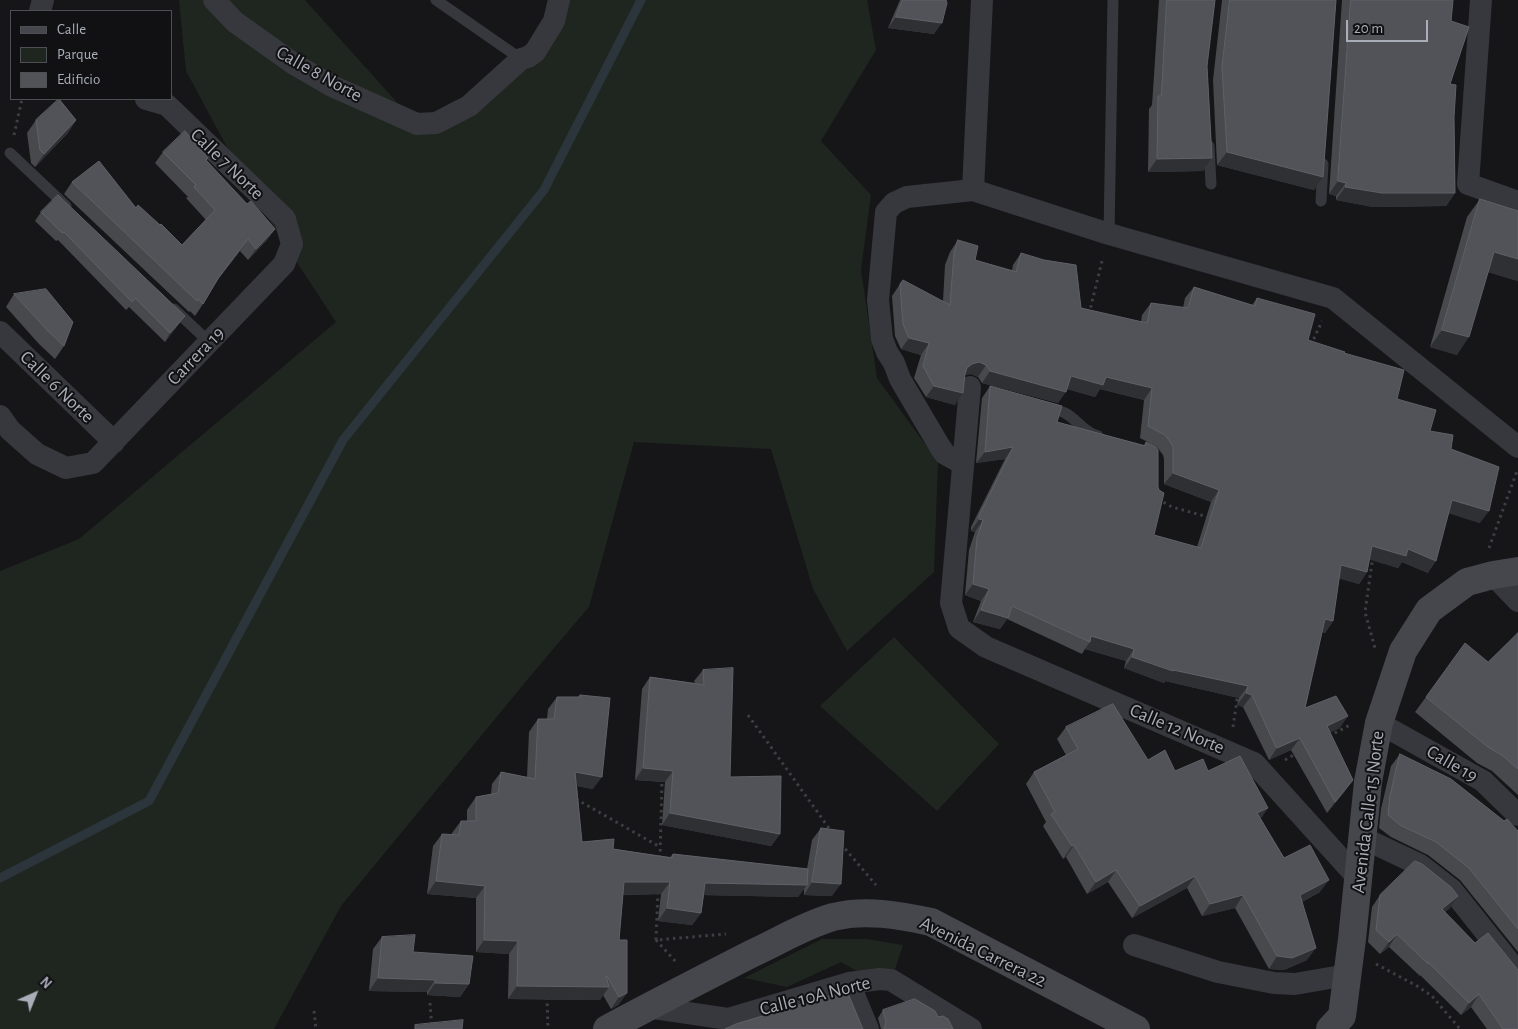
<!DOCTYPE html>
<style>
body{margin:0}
#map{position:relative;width:1518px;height:1029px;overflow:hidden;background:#161618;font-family:"Alegreya Sans",sans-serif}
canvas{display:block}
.legend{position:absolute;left:10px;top:10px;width:162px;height:90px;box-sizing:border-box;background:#111113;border:1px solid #4d4f55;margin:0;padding:6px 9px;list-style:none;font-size:15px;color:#a8adb8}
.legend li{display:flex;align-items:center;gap:10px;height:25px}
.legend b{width:25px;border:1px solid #4d4f55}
.north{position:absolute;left:10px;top:969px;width:50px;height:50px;-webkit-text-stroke:4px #111113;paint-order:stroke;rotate:44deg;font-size:14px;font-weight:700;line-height:20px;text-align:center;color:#a8adb8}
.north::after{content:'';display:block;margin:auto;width:18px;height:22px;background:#a8adb8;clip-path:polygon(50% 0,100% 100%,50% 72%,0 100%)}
.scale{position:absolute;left:1346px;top:20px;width:82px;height:22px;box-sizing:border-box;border:2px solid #a8adb8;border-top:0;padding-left:6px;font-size:15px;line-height:18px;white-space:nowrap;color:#a8adb8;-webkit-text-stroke:4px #111113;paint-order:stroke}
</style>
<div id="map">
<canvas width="1518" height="1029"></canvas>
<ul class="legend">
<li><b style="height:6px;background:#45474d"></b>Calle</li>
<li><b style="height:14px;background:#1e261f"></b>Parque</li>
<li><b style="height:14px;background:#525359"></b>Edificio</li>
</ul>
<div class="north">N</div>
<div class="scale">20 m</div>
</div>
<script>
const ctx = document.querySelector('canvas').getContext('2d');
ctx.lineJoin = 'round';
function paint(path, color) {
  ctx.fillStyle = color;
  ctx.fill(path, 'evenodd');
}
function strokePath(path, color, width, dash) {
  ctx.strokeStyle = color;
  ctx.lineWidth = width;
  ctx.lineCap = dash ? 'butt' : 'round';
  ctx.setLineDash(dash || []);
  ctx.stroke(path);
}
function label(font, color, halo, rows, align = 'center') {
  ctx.font = font + ' "Alegreya Sans",sans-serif';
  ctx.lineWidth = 4;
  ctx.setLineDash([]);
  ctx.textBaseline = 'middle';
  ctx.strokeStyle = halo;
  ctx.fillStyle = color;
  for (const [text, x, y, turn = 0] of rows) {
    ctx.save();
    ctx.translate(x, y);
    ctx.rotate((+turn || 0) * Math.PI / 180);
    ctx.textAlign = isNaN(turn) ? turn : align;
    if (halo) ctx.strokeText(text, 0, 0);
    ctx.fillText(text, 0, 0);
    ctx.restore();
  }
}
const green = new Path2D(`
 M179 0H305L421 129 553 28 560 0H867L876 50 821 141 871 195 861 270 877 378 938 462 934 572 847 651 813 589 771 449 634 442 589 607 532 674 341 906 274 1029H0V571L79 539 336 322 254 197 186 71Z
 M894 637 999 744 937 811 820 706Z
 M822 939H867L903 945 893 975 862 974 841 962 787 987 744 978Z`);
const stream = new Path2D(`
 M0 878 149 801 343 440 544 190 641 0`);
const path = new Path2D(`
 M14 135 22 99
 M1089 314 1103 257
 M1311 345 1322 321
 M1158 499 1172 507 1208 517
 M1489 548 1517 471
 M1373 556 1365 612 1375 648
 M748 715 831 831
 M1233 727 1238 693
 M1329 736 1350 725
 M1285 760 1297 753
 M576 799 660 847
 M841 844 876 885
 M660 858 662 779
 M658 892 656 940 726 934
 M656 940 676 962
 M1376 964 1417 986 1432 996 1460 1029
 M547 997 548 1029
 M430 1003 432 1029
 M314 1011 316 1029`);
const lane = new Path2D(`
 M436 0 521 59
 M1209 146 1211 184
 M10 153 66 206
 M1321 201 1323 164
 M1109 234 1113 0
 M174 309 209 342
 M1045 408C1051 409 1059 410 1065 413 1077 419 1084 433 1098 436`);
const street = new Path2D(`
 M214 0 235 22 294 64 332 86 417 124 436 123 469 106 521 59 528 57 535 52 554 21 559 0
 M1481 0 1468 184 1518 202
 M40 11 43 0
 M973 190 982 0
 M0 332 114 442
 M970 387 951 603 959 628 986 647 1254 763 1359 879
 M0 416 10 430 37 454 66 468 93 463 284 264 292 244 285 219 167 105 146 99
 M963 464 945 454 940 447 900 379 894 363 887 352 882 339 878 300 886 212 894 203 907 197 973 190 1109 234 1333 298 1518 447
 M1493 575 1518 601
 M1379 723 1483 781 1518 815
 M1363 838 1420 865 1452 890 1518 973
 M1134 945 1218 972 1274 983 1295 984 1347 975
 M849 983 868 1029
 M647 1007 728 1019 849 983 880 979 891 980 971 1029`);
const secondary = new Path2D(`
 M607 1029C655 1003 704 978 753 953 779 941 805 925 833 917 865 909 899 915 931 922L1136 1029
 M1330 1029 1342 1016 1352 939 1368 782 1379 723 1403 651 1429 610 1467 582 1493 575 1518 571`);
const wall = new Path2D(`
 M900 0H946L934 34 888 28Z
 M1159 0H1215L1207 66 1212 158 1203 171 1148 172 1149 109 1152 105Z
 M1222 0H1336L1323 177 1314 190 1217 165 1213 80Z
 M1342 0H1453L1451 21 1450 84 1454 117 1455 193 1446 206 1373 207 1336 200V196L1329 194Z
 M36 120H76L68 133 35 167 31 163 27 133Z
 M163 152 208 158 206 161 247 204 275 229 267 240 248 260 240 251 216 282 203 304 195 316 190 311 189 312 64 194 72 182 136 208 160 225 182 245 206 220 186 198 188 197 155 163Z
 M1480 199 1518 281 1488 272 1457 355 1430 347 1467 217Z
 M41 212 185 316 165 342 129 307 126 310 58 240 56 241 35 221Z
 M958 240 975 260 1012 270 1013 265 1021 253 1081 308 1141 322 1142 315 1151 303 1183 308 1185 298 1194 287 1252 305 1257 298 1308 340 1344 353 1397 399 1430 431 1451 449 1480 523 1449 513 1428 573 1402 562 1398 568 1369 559 1367 572 1359 584 1339 578 1333 621 1325 633 1322 632 1305 708 1340 728 1330 732 1345 791 1327 813 1291 750 1269 760 1268 758 1243 707 1237 705 1239 698 1165 681 1164 683 1124 668 1126 661 1085 649 1082 654 1007 619 1000 629 973 622 981 601 965 595 969 550 975 532 971 531V527L1005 459 976 463 982 398 990 386 1057 422 1144 445 1146 442 1154 535 1197 547 1211 502 1164 484V459L1163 455 1157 447 1140 438 1144 400 1100 389 1095 397 1067 389 1058 403 982 383 978 377 971 374 965 375 955 405 926 397 914 378 921 355 901 349 895 336 892 296 900 284 943 301 945 265 950 252Z
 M14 294 64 346 55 359 39 344 6 307Z
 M1518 633V795L1492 771 1477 763 1415 712 1426 697 1488 662Z
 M703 670 730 777 780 834 771 846 662 825 665 782 635 780 642 689 650 677 695 683 694 681Z
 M580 695 593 789 577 786 582 842 613 849 670 857 673 854 807 869 812 840 821 828 832 896 804 895V888L798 897 704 895 701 913 692 925 658 921 661 894 623 895 619 940 627 993 618 1005 611 1009 603 995 600 1000 508 999 509 954 476 952V898L427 894 433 846 442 834 452 835V833L461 821H467V810L476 797 491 794 492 784 501 772 527 777 529 732 538 719H547L548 709 557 697H578Z
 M1066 727 1175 771H1208L1261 819 1284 858 1320 892 1302 902 1307 960 1284 970 1269 969 1235 908 1202 916 1187 888 1132 918 1108 882 1087 894 1066 857 1063 859 1043 826 1046 822 1026 784 1034 772 1066 755 1057 739Z
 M1400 754 1518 831V952L1460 880 1428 855 1391 837 1379 828 1381 809 1391 766Z
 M1380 895 1450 908 1445 912 1475 943 1516 969 1518 1029H1487L1471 1007 1461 1015 1420 975V976L1389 947 1380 954 1368 942 1372 907Z
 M382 937 413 952 469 984 460 997 427 995V992L369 991 373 949Z
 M883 1010 938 1017 953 1029H881L878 1018Z`);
const shadedWall = new Path2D(`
 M896 17 942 23 934 34 888 28Z
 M76 120 68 133 35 167 44 154Z
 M1227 152 1323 177 1314 190 1217 165Z
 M1212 158 1203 171 1148 172 1157 159Z
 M1338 181 1346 183 1336 196 1329 194Z
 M1345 187 1455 193 1446 206 1373 207 1336 200Z
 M275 229 267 240 248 260 256 249Z
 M248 239 240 251 211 288 219 277Z
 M1494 252 1518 259V281L1481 270Z
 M185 316 179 324 165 342 170 333Z
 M1442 330 1469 337 1457 355 1430 347Z
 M909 338 929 343 921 355 901 349Z
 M979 362 986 365 978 377 971 374 964 375 967 368 972 364Z
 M990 371 1066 392 1058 403 982 383Z
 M1071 376 1106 377 1152 388 1144 400 1100 389 1095 397 1063 388Z
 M934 386 963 393 955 405 926 397Z
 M1013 447 1005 459 976 463 985 452Z
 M1173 473 1219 490 1211 502 1164 484Z
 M1452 500 1489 511 1480 523 1444 512Z
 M979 519 983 520 975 532 971 531Z
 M1372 546 1408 549 1436 561 1428 573 1402 562 1398 568 1364 558Z
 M1341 565 1367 572 1359 584 1333 577Z
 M973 584 989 589 981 601 965 595Z
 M981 610 1008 618 1000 629 973 622Z
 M1325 619 1333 621 1325 633 1317 631Z
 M1091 636 1134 649 1126 661 1085 649 1090 642Z
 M1132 657 1173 670 1248 686 1239 698 1165 681 1164 683 1124 668Z
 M1246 693 1252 695 1243 707 1237 705Z
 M1348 716 1340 728 1319 738 1327 726Z
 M1300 738 1291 750 1269 760 1277 748Z
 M643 768 673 771 665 782 635 780Z
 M575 772 602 777 593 789 566 784Z
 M1353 780 1345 791 1327 813 1335 802Z
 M1268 808 1260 820 1257 813Z
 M670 813 780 834 771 846 662 825Z
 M1074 845 1066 857 1063 859 1072 846Z
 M1116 870 1108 882 1087 894 1096 882Z
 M1195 876 1187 888 1132 918 1140 906Z
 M1329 880 1320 892 1292 907 1300 895Z
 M436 881 485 886 476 898 427 894Z
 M624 882H670L661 894 615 895Z
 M812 882 841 884 832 896 804 895Z
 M705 883 807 885 798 897 697 895Z
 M1243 895 1235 908 1202 916 1210 904Z
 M1458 896 1450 908 1434 922 1442 909Z
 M667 908 701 913 692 925 658 921Z
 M1397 934 1389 947 1380 954 1389 942Z
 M484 940 518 941 509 954 476 952Z
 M1316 948 1307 960 1284 970 1269 969 1277 956Z
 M606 976H607L600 987H609L600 1000 508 999 517 986Z
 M378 978 435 980 427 992 369 991Z
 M435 983 469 984 460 997 427 995Z
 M627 993 618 1005 611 1009 619 997Z
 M1479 994 1471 1007 1461 1015 1469 1003Z`);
const building = new Path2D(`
 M903 0H946L947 3 942 23 896 17Z
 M1167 0H1215L1207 66 1212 158 1157 159 1158 96H1161Z
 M1230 0H1336L1323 177 1227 152 1222 67Z
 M1351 0H1453L1451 21 1469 27 1450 84 1456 85 1454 117 1455 193H1382L1345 187 1346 183 1338 181Z
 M59 99 76 120 44 154 40 150 36 120Z
 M185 131 208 158 206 160 247 204 251 201 275 229 256 249 248 239 219 277 203 304 198 299 197 301 72 182 99 161 136 208 138 205 160 225 161 224 182 245 215 210 194 187 196 185 163 152Z
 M58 195 185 316 170 333 135 298 132 302 64 232 62 233 41 212Z
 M1480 199 1518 211V259L1494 252 1469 337 1442 330Z
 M958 240 978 246 975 260 1016 272 1021 253 1044 260 1076 265 1081 308 1147 323 1151 303 1188 308 1194 287 1255 306 1257 298 1315 314 1308 340 1345 352 1344 353 1404 370 1397 399 1436 410 1430 431 1453 435 1451 449 1499 467 1489 511 1452 500 1436 561 1408 549 1406 556 1372 546 1367 572 1341 565 1333 621 1325 619 1305 708 1336 696 1348 716 1327 726 1353 780 1335 802 1300 738 1277 748 1276 747 1252 695 1246 693 1248 686 1173 670V671L1132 657 1134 649 1091 636 1090 642 1012 606 1008 618 981 610 989 589 973 584 977 538 983 520 979 519V516L1013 447 985 452 990 386 1062 406 1057 422 1145 446 1146 442 1156 447 1158 450V487L1159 490 1164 493 1154 535 1201 548 1219 490 1173 473V447L1171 443 1165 435 1148 426 1152 388 1106 377 1103 385 1071 376 1066 392 990 371 986 365 979 362 972 364 967 368 965 374 963 393 934 386 923 366 929 343 909 338 903 324 900 284 903 280 950 305 954 253Z
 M46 289 73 322 64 346 48 331 14 294Z
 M1518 633V769L1503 756 1488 747 1426 697 1465 643 1488 662Z
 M733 668 730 777 781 776 780 834 670 813 673 771 643 768 650 677 704 685 703 670Z
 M580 695 610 698 602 777 575 772 582 842 614 839 613 849 672 858 673 854 808 869 807 885 705 883 701 913 667 908 670 882H624L619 940H627V993L619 997 607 976H606L609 987 517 986 518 941 484 940 485 886 436 881 442 834 459 835 461 821H476V797L498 793 501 772 535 779 538 719H554L557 697H580Z
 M1113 704 1148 760 1165 750 1175 771 1203 759 1208 771 1240 756 1268 808 1257 813 1284 858 1310 845 1329 880 1300 895 1316 948 1292 958 1277 956 1243 895 1210 904 1195 876 1140 906 1116 870 1096 882 1074 845 1072 846 1051 814 1055 812 1034 772 1078 749 1066 727Z
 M1400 754 1451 779 1504 821 1507 819 1518 831V929L1469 868 1436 842 1400 825 1388 815 1390 796Z
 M821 828 844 831 841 884 812 882Z
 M1415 861 1422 864 1451 887 1458 896 1442 909 1475 943 1488 933 1518 970V1029H1503L1479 994 1469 1003 1428 962V964L1397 934 1389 942 1376 930 1380 895Z
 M415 935 413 952 473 956 469 984 435 983V980L378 978 382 937Z
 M847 991 862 1027 863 1029H725L736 1024Z
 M915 999 935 1011 938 1017 943 1016 948 1019 953 1029H884L886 1022 883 1010Z
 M463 1020 462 1029H415V1025Z`);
const streetNames = [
 ["Calle 8 Norte",319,74,29],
 ["Calle 7 Norte",227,164,44],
 ["Carrera 19",196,356,-46],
 ["Calle 6 Norte",57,387,44],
 ["Calle 12 Norte",1177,729,23],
 ["Calle 19",1452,764,30],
 ["Avenida Calle 15 Norte",1368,812,-83],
 ["Avenida Carrera 22",983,952,26],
 ["Calle 10A Norte",815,996,-14]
];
paint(green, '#1e261f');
strokePath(stream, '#2c353c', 9);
strokePath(path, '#3d3f44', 3, [2.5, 4]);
strokePath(lane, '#37383d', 11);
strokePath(street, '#37383d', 22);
strokePath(secondary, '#45474d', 28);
paint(wall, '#47494d');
paint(shadedWall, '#2f3033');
paint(building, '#525359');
strokePath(building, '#5f6168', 1);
label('19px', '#a8adb8', '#111113', streetNames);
</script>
